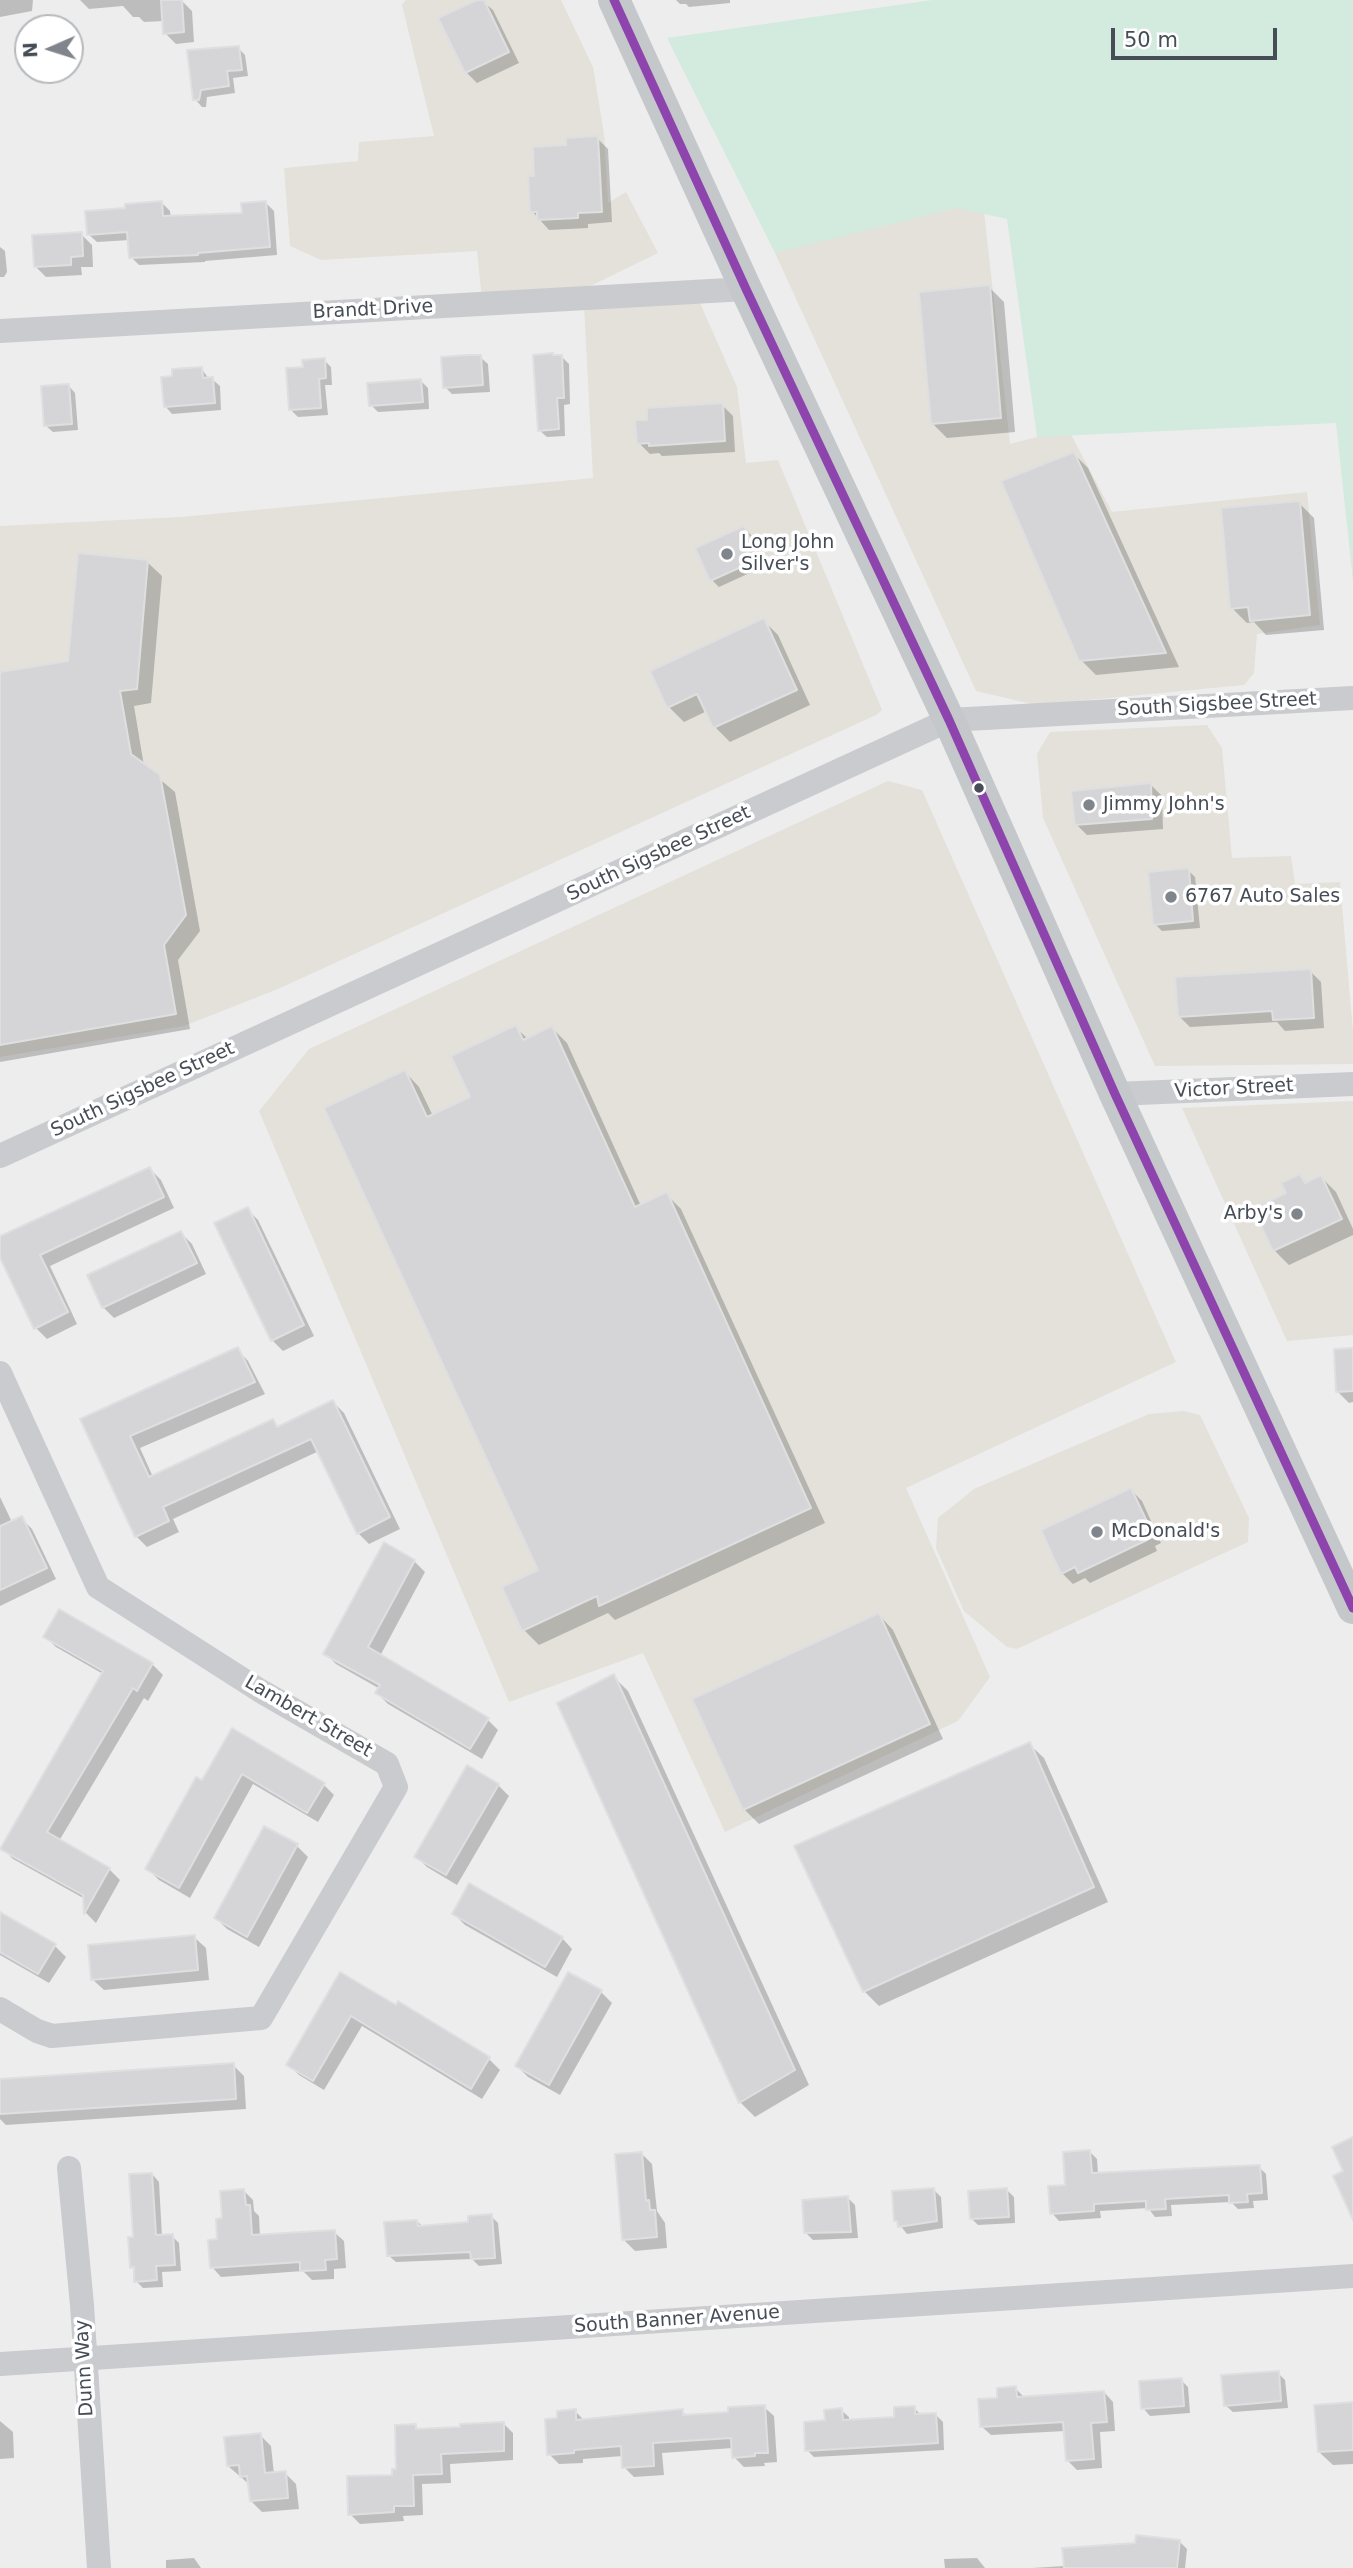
<!DOCTYPE html>
<style>
body{margin:0}
#map{position:relative;width:1353px;height:2568px;overflow:hidden;background:#ededed;font-family:"DejaVu Sans",sans-serif}
canvas{display:block}
.north{position:absolute;left:14px;top:14px;width:70px;height:70px;box-sizing:border-box;background:#fff;border:2px solid #b5b8bc;border-radius:50%;rotate:267deg;font-size:19px;font-weight:700;line-height:28px;text-align:center;color:#464d57}
.north::after{content:'';display:block;margin:auto;width:24px;height:32px;background:#80858c;clip-path:polygon(50% 0,100% 100%,50% 72%,0 100%)}
.scale{position:absolute;left:1111px;top:28px;width:166px;height:32px;box-sizing:border-box;border:4px solid #464d57;border-top:0;padding-left:9px;font-size:21px;line-height:24px;white-space:nowrap;color:#464d57;-webkit-text-stroke:5px #fff;paint-order:stroke}
</style>
<div id="map">
<canvas width="1353" height="2568"></canvas>
<div class="north">N</div>
<div class="scale">50 m</div>
</div>
<script>
const ctx = document.querySelector('canvas').getContext('2d');
ctx.lineJoin = 'round';
function paint(path, color) {
  ctx.fillStyle = color;
  ctx.fill(path, 'evenodd');
}
function strokePath(path, color, width, dash) {
  ctx.strokeStyle = color;
  ctx.lineWidth = width;
  ctx.lineCap = dash ? 'butt' : 'round';
  ctx.setLineDash(dash || []);
  ctx.stroke(path);
}
function label(font, color, halo, rows, align = 'center') {
  ctx.font = font + ' "DejaVu Sans",sans-serif';
  ctx.lineWidth = 7;
  ctx.setLineDash([]);
  ctx.textBaseline = 'middle';
  ctx.strokeStyle = halo;
  ctx.fillStyle = color;
  for (const [text, x, y, turn = 0] of rows) {
    ctx.save();
    ctx.translate(x, y);
    ctx.rotate((+turn || 0) * Math.PI / 180);
    ctx.textAlign = isNaN(turn) ? turn : align;
    if (halo) ctx.strokeText(text, 0, 0);
    ctx.fillText(text, 0, 0);
    ctx.restore();
  }
}
const commercial = new Path2D(`
 M406 0H561L593 67 604 134 608 203 626 192 658 253 576 293 482 300 477 251 321 260 290 246 284 168 358 161 359 142 434 136 402 5Z
 M958 197 984 212 1010 444 1068 429 1112 512 1307 492 1320 625 1257 634 1254 673 1244 685 1036 705 976 691 775 253Z
 M700 303 737 387 746 463 778 460 882 710 876 715 278 989 184 1026 0 1057V526L181 517 593 478 584 305Z
 M1207 725 1222 748 1232 858 1291 856 1295 884 1340 882 1353 1032V1064L1155 1066 1043 818 1037 754 1050 732Z
 M888 781 922 790 1176 1362 906 1488 990 1677 958 1721 725 1832 643 1653 509 1702 259 1111 309 1049Z
 M1353 1101V1335L1287 1341 1182 1108Z
 M1184 1411 1200 1415 1249 1518 1248 1542 1017 1649 1007 1647 964 1611 936 1548 938 1518 974 1489 1149 1414Z`);
const green = new Path2D(`
 M932 0H1353V581L1336 423 1037 437 1007 219 956 208 775 253 667 38Z`);
const shadow = new Path2D(`
 M0 0H33L32 11 0 17Z
 M80 0H181L192 11 194 42 176 44 165 33 164 21 144 22 139 17H133L123 6 89 9Z
 M481 0 493 10 519 63 477 83 466 72Z
 M676 0H730V3L689 7 686 4H680Z
 M238 48 245 55 248 76 233 78 235 93 207 97 206 107H202L195 99 189 52Z
 M597 138 608 149 612 222 588 224V228L549 230 532 211 536 178 568 146Z
 M162 203 170 211 171 218 244 215 266 203 274 211 277 255 205 261V262L139 265 131 257 130 240 97 242 88 234 127 209Z
 M81 234 92 245 93 267H81L82 275 46 277 35 266Z
 M0 247 5 251 7 272 4 277H0Z
 M989 287 1004 302 1015 432 947 438 932 423Z
 M480 357 488 364 490 392 452 394 445 387Z
 M562 357 569 364 570 404 564 405 565 436 547 437 539 430Z
 M324 360 331 367 332 385H325L328 415 298 417 291 410 304 368Z
 M201 368 209 379H212L220 386 221 410 172 414 165 406Z
 M421 381 428 388 429 409 378 412 371 405Z
 M68 385 75 393 78 430 53 432 45 425Z
 M722 405 733 416 735 452 662 456 659 453 650 454 639 443Z
 M1074 454 1088 468 1179 667 1096 675 1081 660Z
 M1299 503 1314 518 1324 630 1266 635 1254 622 1247 623 1232 608Z
 M744 528 751 535 765 566 719 587 712 580Z
 M147 562 162 576 151 703 134 706 144 766 175 792 200 931 178 960 190 1029 0 1062V674L69 663Z
 M763 620 778 635 810 705 730 742 715 727 707 711 684 722 669 707Z
 M1151 785 1162 796 1163 829 1087 835 1076 824Z
 M1188 870 1195 877 1200 928 1162 931 1155 924Z
 M1310 971 1321 982 1324 1028 1285 1031 1277 1022 1190 1027 1179 1016Z
 M516 1028 528 1039 552 1028 567 1043 641 1206 666 1194 681 1209 825 1523 615 1620 608 1613 539 1645 524 1630 504 1587 540 1571 405 1072 419 1087 433 1116 472 1098Z
 M150 1169 161 1180 174 1208 50 1266 77 1324 47 1339 36 1328 0 1253V1238Z
 M1300 1176 1308 1184 1321 1177 1336 1192 1353 1229V1235L1289 1265 1274 1250 1288 1194Z
 M247 1209 258 1220 314 1336 283 1351 272 1340Z
 M181 1233 192 1244 206 1274 114 1318 103 1307Z
 M237 1349 248 1361 265 1394 140 1448 153 1477 273 1421 280 1428 333 1402 344 1413 400 1529 369 1544 358 1533 319 1451 173 1519 179 1532 147 1547 136 1536 83 1420Z
 M1353 1350V1402L1349 1403 1338 1392Z
 M1131 1490 1142 1501 1161 1543 1155 1546 1157 1551 1090 1583 1085 1578 1073 1584 1062 1573Z
 M0 1497 12 1522 21 1518 32 1529 56 1579 0 1606Z
 M414 1561 425 1572 380 1656 487 1719 498 1730 482 1759 388 1704 377 1693 380 1689 336 1664 325 1653Z
 M879 1615 893 1630 943 1739 759 1824 744 1809Z
 M45 1636 152 1664 163 1675 148 1701 144 1698 59 1841 109 1869 120 1880 96 1923 86 1913 85 1899 13 1859 2 1848 103 1674 56 1647Z
 M613 1676 628 1691 809 2085 755 2117 740 2102 560 1704Z
 M233 1731 323 1784 334 1795 318 1822 253 1784 190 1898 159 1880 148 1869Z
 M1029 1744 1044 1758 1108 1902 879 2006 864 1991Z
 M498 1785 509 1796 457 1885 427 1867 416 1856Z
 M297 1846 308 1857 259 1947 227 1929 216 1918Z
 M0 1914 55 1946 66 1957 49 1983 0 1955Z
 M454 1914 562 1938 572 1949 557 1977 465 1925Z
 M194 1937 206 1948 209 1980 104 1990 92 1979Z
 M341 1974 489 2059 500 2070 482 2099 362 2026 324 2090 299 2075 288 2064Z
 M601 1992 612 2003 560 2095 528 2077 517 2066Z
 M233 2065 244 2076 246 2109 6 2125 0 2119V2080Z
 M1090 2152 1097 2159 1098 2174 1259 2167 1266 2174 1268 2200 1253 2201 1254 2208 1238 2209 1231 2202 1171 2205 1172 2216 1155 2217 1148 2208 1100 2211 1101 2218 1059 2221 1052 2213Z
 M641 2153 652 2164 657 2211 665 2223 667 2248 635 2251 624 2240Z
 M152 2174 159 2182 162 2237 172 2236 179 2243 181 2271 162 2272 163 2287 143 2288 136 2281V2271L132 2267 135 2238Z
 M934 2190 941 2197 943 2228 907 2234 896 2220Z
 M1007 2190 1014 2197 1015 2223 978 2225 971 2218Z
 M244 2191 253 2200 254 2211 259 2216 260 2237 334 2232 344 2241 346 2268 334 2269V2279L312 2280 303 2271 221 2277 212 2267 224 2220Z
 M848 2198 855 2205 858 2238 813 2240 806 2233Z
 M491 2216 498 2223 502 2264 479 2266 472 2259 396 2262 388 2255 417 2221 423 2227 470 2223Z
 M1278 2373 1285 2380 1288 2408 1233 2412 1225 2405Z
 M1181 2380 1188 2387 1190 2413 1150 2416 1143 2408Z
 M1015 2388 1025 2398 1104 2392 1113 2402 1115 2431 1100 2432 1102 2468 1077 2470 1067 2460 1065 2431 991 2435 981 2426 999 2400Z
 M1353 2404V2464L1333 2465 1319 2452Z
 M764 2407 774 2416 777 2462 764 2463 765 2466 744 2467 734 2457 733 2448 662 2453 664 2475 634 2477 624 2467 623 2456 583 2459V2463L559 2464 549 2454 559 2420 575 2411 585 2421 682 2411 687 2416 730 2413Z
 M914 2408 921 2415H936L943 2422 944 2450 814 2457 807 2450 827 2422 841 2410 849 2417V2421L896 2418Z
 M0 2421 13 2432 14 2458 0 2459Z
 M503 2423 513 2433V2460L450 2464 451 2483 422 2484 423 2515 403 2516 404 2521 360 2524 350 2514 398 2471 416 2426 420 2431Z
 M260 2435 271 2446 274 2474 285 2473 296 2484 299 2509 262 2512 251 2501 250 2485 228 2466Z
 M1180 2542 1187 2549 1185 2568H1032L1065 2566Z
 M194 2558 201 2568H166V2560Z
 M977 2558 985 2568H945L944 2559Z`);
const building = new Path2D(`
 M161 0H182L184 32 163 34Z
 M477 0H484L509 52 465 73 438 18Z
 M239 46 242 70 227 71 229 86 201 90 199 100H193L187 50Z
 M598 136 602 212 578 213V218L537 220V212H530L528 176H534L533 147 566 145V138Z
 M162 201 163 216 242 213 241 203 266 201 270 247 198 253V255L129 258 127 232 87 235 85 211 125 208V204Z
 M82 232 83 256 71 257V265L34 267 32 235Z
 M990 285 1001 418 931 424 919 292Z
 M553 353V355H562L564 398H557L559 429 538 431 533 355Z
 M468 355H481L483 385 443 388 441 357Z
 M325 358 326 378 319 379 321 408 289 410 286 368 303 367 302 360Z
 M202 367 203 378 213 377 215 403 164 407 161 377 172 376V369Z
 M421 379 423 402 369 406 367 383Z
 M69 384 72 424 44 426 41 386Z
 M723 403 725 441 649 446V443L637 444 635 420H647V408Z
 M1074 452 1166 653 1079 661 1001 481Z
 M1300 501 1310 615 1250 621 1248 607 1230 609 1221 508Z
 M744 526 759 559 710 581 695 548Z
 M78 553 148 560 137 689 120 691 131 754 160 775 186 915 164 945 176 1014 0 1045V672L68 661Z
 M764 618 797 690 713 728 697 694 667 708 650 671Z
 M1151 783 1152 819 1075 825 1071 791Z
 M1189 868 1193 921 1153 925 1148 872Z
 M1311 969 1314 1018 1273 1020 1272 1011 1178 1017 1175 977Z
 M516 1025 523 1040 552 1026 635 1207 667 1192 811 1508 599 1606 597 1596 522 1631 502 1587 538 1570 324 1108 405 1070 427 1117 470 1097 451 1056Z
 M150 1167 164 1197 40 1255 68 1312 34 1329 0 1258V1236Z
 M1300 1174 1305 1183 1321 1175 1342 1219 1273 1251 1253 1209 1286 1193 1281 1183Z
 M248 1207 304 1325 271 1341 214 1223Z
 M181 1231 197 1263 102 1308 87 1275Z
 M238 1347 255 1382 130 1436 149 1477 273 1419 277 1427 333 1400 390 1517 357 1534 311 1439 163 1507 169 1521 135 1537 80 1419Z
 M1353 1348V1391L1336 1392 1334 1349Z
 M1131 1488 1152 1532 1146 1535 1147 1540 1078 1573 1075 1567 1061 1574 1041 1530Z
 M22 1516 47 1568 0 1590V1526Z
 M384 1542 415 1560 368 1647 489 1718 470 1749 375 1693 380 1685 323 1654Z
 M59 1609 153 1663 137 1691 133 1688 47 1832 110 1868 84 1914 83 1895 0 1849 103 1671 43 1637Z
 M879 1613 930 1724 743 1810 692 1699Z
 M614 1674 795 2070 739 2103 557 1703Z
 M232 1728 325 1783 307 1813 242 1774 179 1888 145 1869 196 1777 202 1780Z
 M1030 1742 1094 1887 863 1992 794 1846Z
 M467 1765 499 1784 446 1875 414 1857Z
 M264 1826 298 1844 247 1937 214 1918Z
 M469 1883 563 1937 545 1967 452 1914Z
 M0 1912 56 1944 38 1974 0 1952Z
 M195 1935 198 1970 91 1980 88 1945Z
 M340 1972 396 2005 398 2001 490 2057 471 2089 351 2016 313 2081 286 2065Z
 M568 1972 602 1990 549 2085 515 2066Z
 M234 2063 236 2099 0 2114V2079Z
 M1353 2137V2220L1333 2176 1343 2171 1332 2147Z
 M1090 2150 1092 2173 1260 2165 1262 2193 1247 2194 1248 2202 1229 2203V2195L1165 2199 1166 2209 1146 2210V2201L1094 2204V2211L1050 2214 1048 2186 1065 2185 1063 2152Z
 M642 2152 646 2201 649 2200 650 2210H655L657 2237 622 2240 615 2154Z
 M152 2173 156 2235 173 2234 175 2265 156 2266 157 2280 134 2282V2267L130 2268 128 2237H133L129 2174Z
 M934 2188 937 2221 898 2227 897 2221H894L892 2191Z
 M1007 2188 1009 2217 970 2219 968 2191Z
 M244 2189 246 2205H250L252 2235 335 2230 337 2259 325 2260 326 2270 300 2271V2262L210 2268 208 2240 217 2239 216 2219 222 2218 220 2191Z
 M848 2196 851 2232 804 2233 802 2200Z
 M492 2214 495 2258 471 2259 470 2252 387 2256 384 2222 417 2220 418 2226 468 2222V2216Z
 M1279 2371 1281 2401 1224 2406 1221 2375Z
 M1182 2378 1184 2406 1141 2409 1139 2381Z
 M1016 2386 1017 2397 1104 2391 1107 2422 1091 2423 1094 2459 1066 2461 1063 2422 980 2427 978 2399 997 2398V2388Z
 M1353 2402V2450L1318 2452 1314 2405Z
 M765 2405 768 2453H755V2456L732 2458 731 2438 653 2443 654 2466 622 2468 621 2446 574 2450V2453L547 2455 545 2419 557 2418V2411L576 2409V2420L683 2409V2415L728 2412V2407Z
 M915 2406V2414L936 2413 938 2443 805 2451 804 2422 825 2420 824 2410 842 2408 843 2420 894 2417V2407Z
 M504 2422V2451L441 2454 442 2474 413 2475 414 2506H394V2512L348 2515 347 2476 392 2475V2469H396L395 2425 416 2424V2429L460 2427V2424Z
 M261 2433 265 2473 286 2471 288 2498 250 2501 247 2476 240 2477 239 2465 227 2466 224 2437Z
 M1136 2535 1180 2540 1177 2568H1064L1062 2548 1135 2543Z`);
const minor = new Path2D(`
 M0 331 746 289
 M1115 1094 1353 1084
 M0 1156 949 720 1353 698
 M0 1373 98 1587 259 1690 387 1764 396 1787 261 2018 52 2036 37 2031 0 2009
 M69 2168 82 2305 99 2568
 M0 2364 1353 2276`);
const major = new Path2D(`
 M614 0 746 289 949 720 1115 1094 1353 1608`);
const bus1 = new Path2D(`
 M614 0 746 289 949 720 1115 1094 1353 1608`);
const markers = [
 [727,554,7,"#80858c"],
 [979,788,6,"#464d57"],
 [1089,805,7,"#80858c"],
 [1171,897,7,"#80858c"],
 [1297,1214,7,"#80858c"],
 [1097,1532,7,"#80858c"]
];
const streetNames = [
 ["Brandt Drive",373,310,-3],
 ["South Sigsbee Street",1217,705,-3],
 ["South Sigsbee Street",659,854,-25],
 ["Victor Street",1234,1089,-3],
 ["South Sigsbee Street",143,1090,-25],
 ["Lambert Street",308,1717,30],
 ["South Banner Avenue",677,2320,-4],
 ["Dunn Way",85,2368,-93]
];
const poiNames = [
 ["Long John",741,543],
 ["Silver's",741,565],
 ["Jimmy John's",1103,805],
 ["6767 Auto Sales",1185,897],
 ["Arby's",1283,1214,"right"],
 ["McDonald's",1111,1532]
];
paint(commercial, '#e3e1da');
paint(green, '#d3eadf');
paint(shadow, '#0003');
paint(building, '#d5d5d7');
strokePath(building, '#dedfe0', 2);
strokePath(minor, '#c9cbce', 24);
strokePath(major, '#c5c8cb', 32);
strokePath(bus1, '#8e44ad', 9);
for (const [x, y, r, color] of markers) {
  const dot = new Path2D();
  dot.arc(x, y, r, 0, 2 * Math.PI);
  ctx.fillStyle = color;
  ctx.fill(dot);
  strokePath(dot, '#fff', 2.5);
}
label('19px', '#464d57', '#fff', streetNames);
label('19px', '#464d57', '#fff', poiNames, 'left');
</script>
